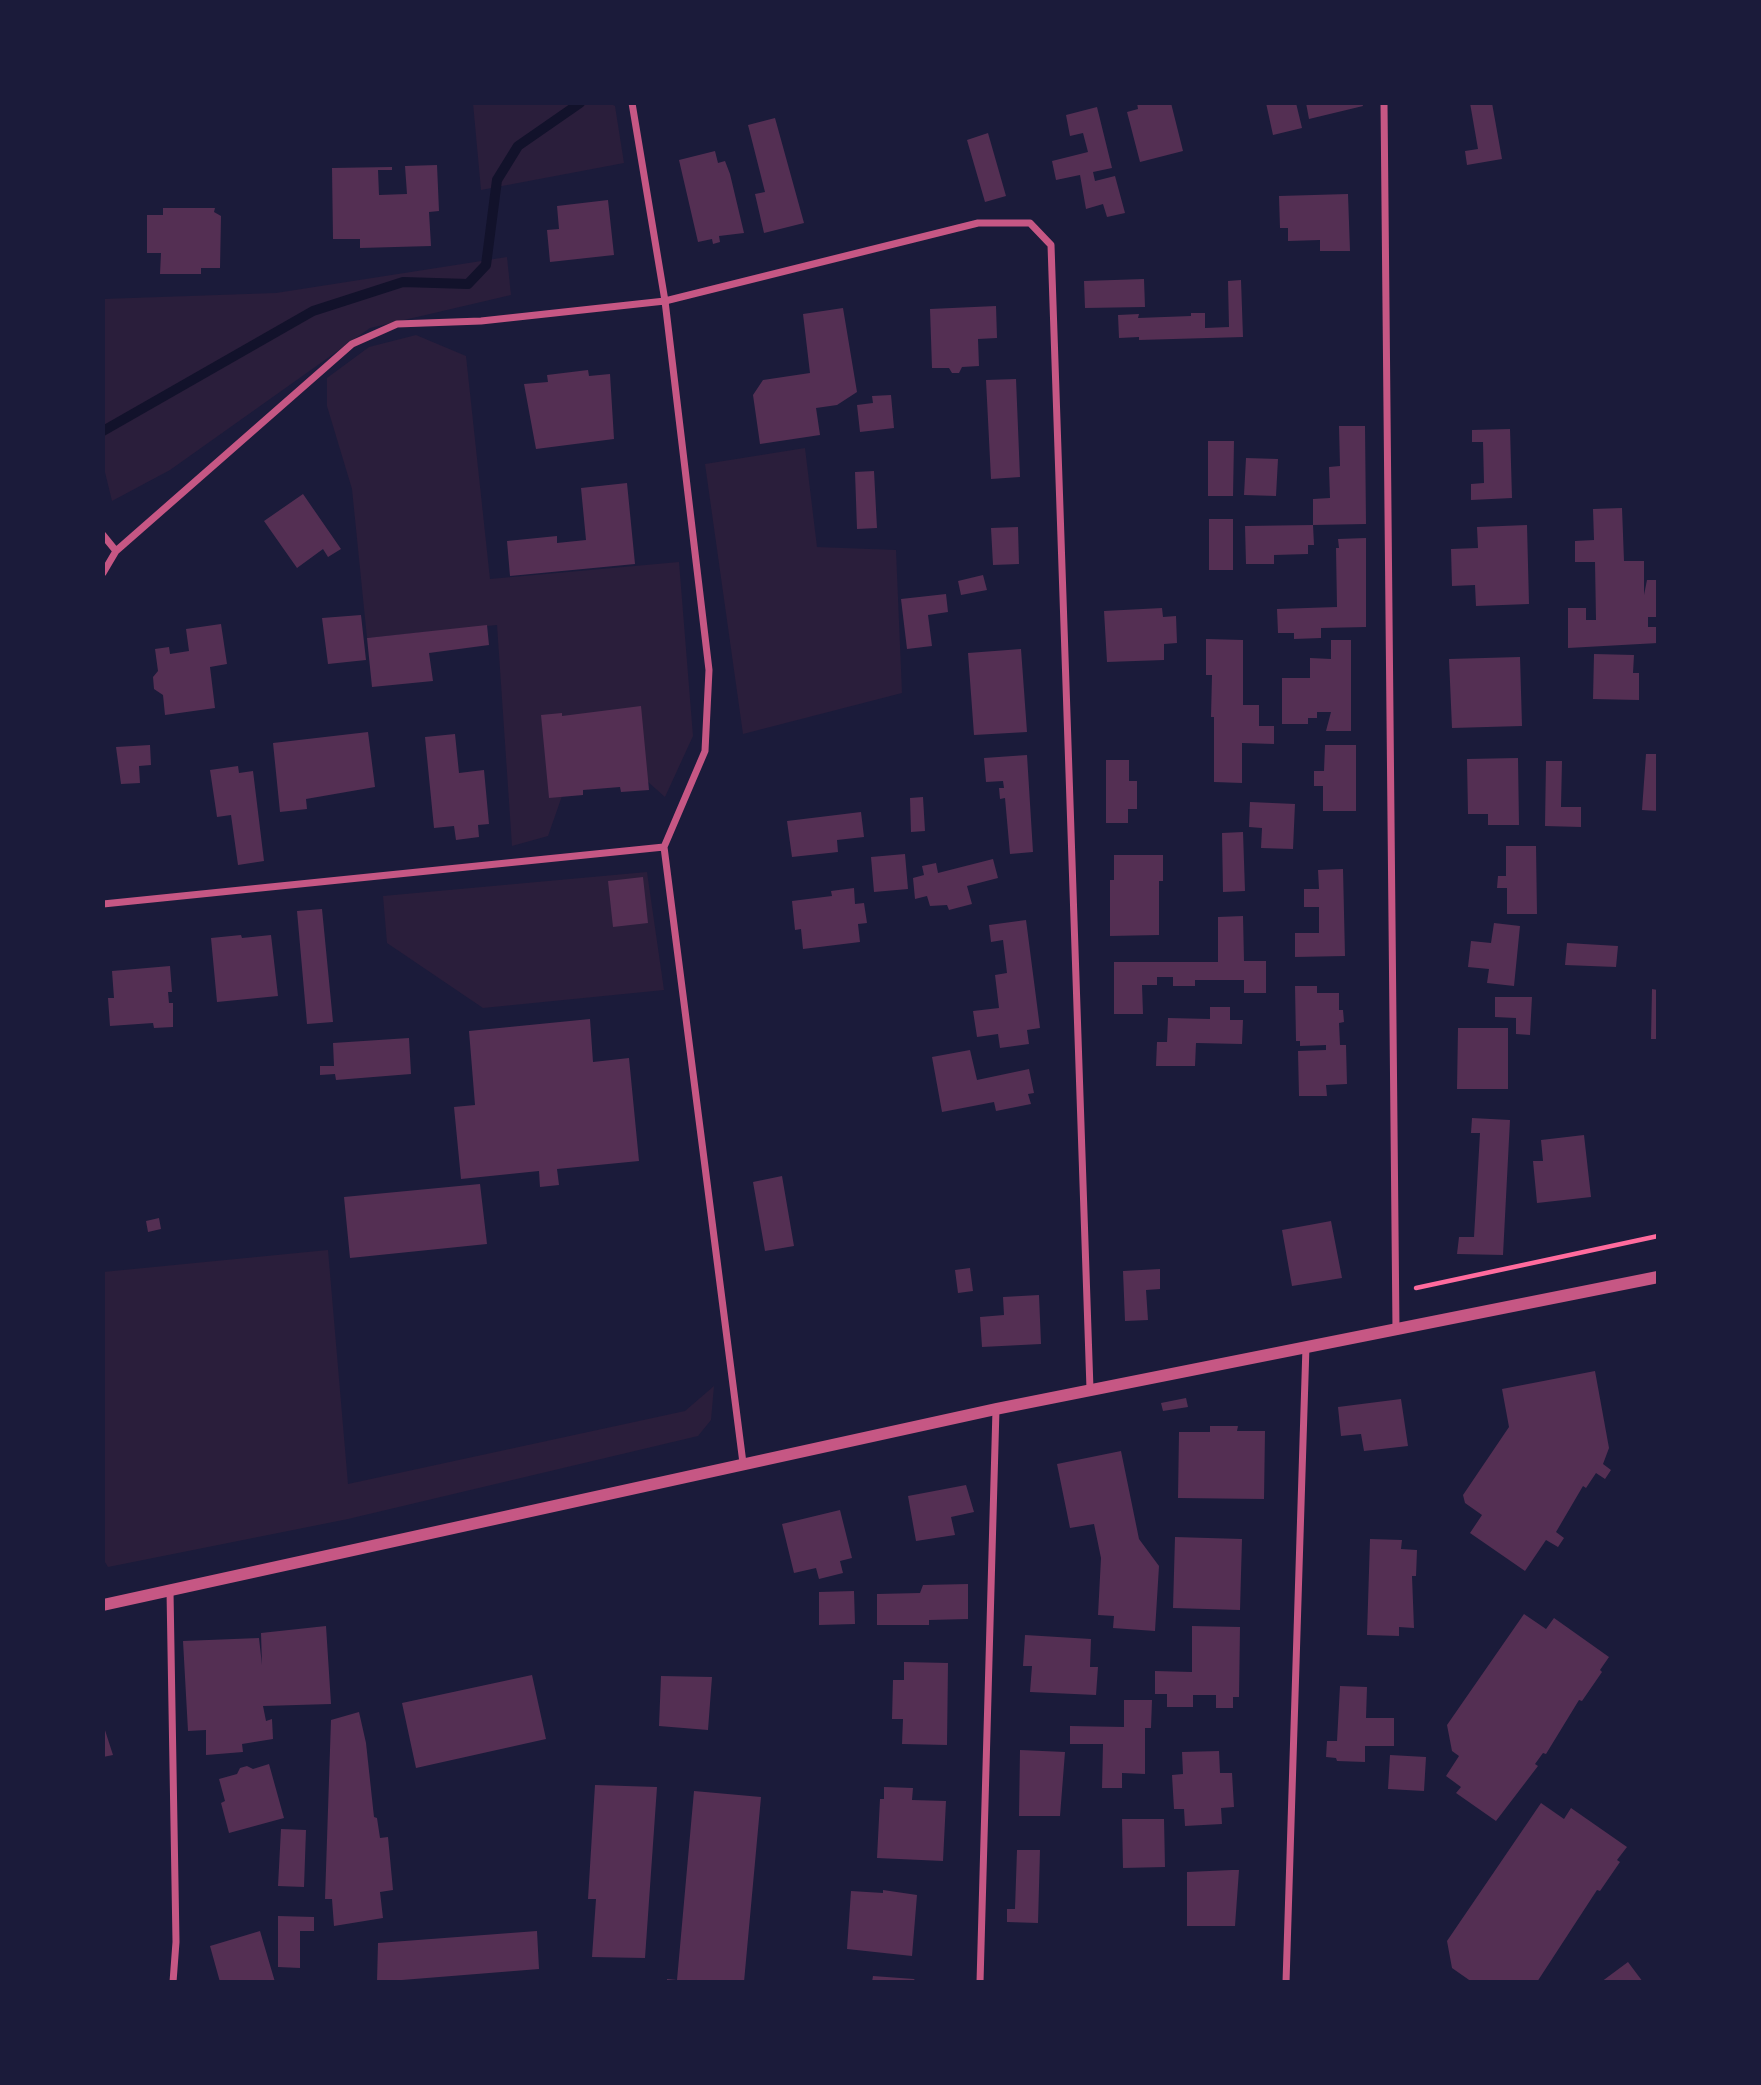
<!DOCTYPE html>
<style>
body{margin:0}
#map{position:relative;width:1761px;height:2085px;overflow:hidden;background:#1b1b3a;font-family:Inter,sans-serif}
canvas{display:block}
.frame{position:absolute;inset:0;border:105px solid #1b1b3a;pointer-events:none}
</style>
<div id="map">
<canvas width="1761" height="2085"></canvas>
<div class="frame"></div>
</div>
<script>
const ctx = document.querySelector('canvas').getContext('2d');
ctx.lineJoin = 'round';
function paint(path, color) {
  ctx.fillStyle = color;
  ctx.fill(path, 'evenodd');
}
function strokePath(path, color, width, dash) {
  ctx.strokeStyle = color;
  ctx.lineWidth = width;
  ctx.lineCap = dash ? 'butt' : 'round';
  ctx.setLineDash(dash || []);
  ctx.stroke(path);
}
const green = new Path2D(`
 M473 103H609L615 106 624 163 481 190Z
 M507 257 511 295 370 328 170 470 112 501 103 464V299L276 293Z
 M416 335 466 356 490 579 679 562 693 736 665 797 630 766 569 776 548 836 512 846 497 625 367 638 352 489 327 406V378L369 347Z
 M805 448 817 547 896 550 902 693 743 734 705 464Z
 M647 872 664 990 483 1008 387 943 383 896Z
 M328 1250 348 1484 685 1411 714 1386 711 1420 698 1436 348 1519 108 1567 103 1559V1272Z`);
const stream = new Path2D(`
 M103 431 313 311 403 282 468 284 486 265 497 180 518 146 580 103`);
const building = new Path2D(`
 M1137 103H1171L1183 151 1140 162 1127 112 1138 109Z
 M1266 103H1296L1302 128 1273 135Z
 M1306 103H1362L1363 106 1309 119Z
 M1470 103H1492L1502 159 1467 165 1465 151 1478 149Z
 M1097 107 1112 168 1093 172 1095 181 1115 176 1125 213 1107 217 1103 204 1086 209 1080 175 1056 180 1052 161 1088 152 1083 133 1070 136 1066 115Z
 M775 118 804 223 764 233 755 194 765 192 748 125Z
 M988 133 1006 196 985 202 967 140Z
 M715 151 718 163 725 161 730 174 744 233 719 236 720 242 713 244 712 239 698 242 679 160Z
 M437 165 439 211 429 212 431 246 360 248V239H333L332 168 392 167V170H378L379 195 407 194 405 166Z
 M1348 194 1350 251H1320V240L1288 241V228H1280L1279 196Z
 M608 200 614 255 550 262 547 230 559 229 557 206Z
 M163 208H215L214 212 221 216 220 268H201V274H160L161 253H147V215H163Z
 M1144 279 1145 307 1085 308 1084 281Z
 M1241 280 1243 337 1139 340V337L1119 338 1118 315 1139 314 1138 318 1191 316V313H1205V328L1229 327 1228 281Z
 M996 306 997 338 978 339 979 366 962 367 959 373H952L949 368H932L930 309Z
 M843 308 857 392 837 405 816 408 820 435 760 444 753 395 763 380 810 373 803 314Z
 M588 370 589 376 610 374 614 439 536 449 524 384 548 382 547 375Z
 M1016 379 1020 477 991 479 986 380Z
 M891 395 894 428 860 432 857 405 873 403 872 396Z
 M1339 426H1365L1366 524 1313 525V499L1330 498 1329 467 1340 466Z
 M1510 429 1512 498 1471 500V484L1484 483 1483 442H1472V430Z
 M1208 441H1234L1233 496H1208Z
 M1246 458 1278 459 1276 496 1244 495Z
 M874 471 877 528 857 529 855 472Z
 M627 483 635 564 510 576 507 541 557 536V543L586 540 581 488Z
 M303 494 341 549 328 557 323 549 297 568 264 521Z
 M1622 508 1624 561H1644V595L1647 580H1658V617H1648V627H1658V643L1568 648V608H1586V620H1596L1595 562H1575V541L1594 540 1593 509Z
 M1209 519H1233V570H1209Z
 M1313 525 1314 545H1308V554L1274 555V564H1246L1245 526Z
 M1527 525 1529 604 1476 606 1475 585 1452 586 1451 549 1478 548 1477 527Z
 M1018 527 1019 564 993 565 991 528Z
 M1366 538V627L1321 628V638L1294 639V633H1278L1277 609 1337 607 1336 548H1339L1338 539Z
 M983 575 987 590 961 595 958 581Z
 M946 594 948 612 928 615 932 646 907 649 901 599Z
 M1162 608 1163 617 1176 616 1177 643 1164 644V660L1107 662 1104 611Z
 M361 615 366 660 328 664 322 618Z
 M221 624 227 664 210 667 215 708 165 715 163 695 154 689 153 677 158 671 155 649 169 647 170 654 189 651 186 629Z
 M487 625 489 645 429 653 433 681 372 687 367 638Z
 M1206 639 1243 640V705H1259V726H1274V744L1242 743V783L1214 782V717H1211L1212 675H1206Z
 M1331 640H1351V731H1326L1331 712H1317V718H1308V724H1282V678H1310V658L1331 659Z
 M1021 649 1027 732 974 735 968 653Z
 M1594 654 1634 655 1633 673H1639V700L1593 699Z
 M1520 657 1522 726 1452 728 1449 659Z
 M641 706 649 790 621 792 620 787 583 790V795L549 798 541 715 562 713V716Z
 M368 732 375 787 306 799 307 809 280 812 273 743Z
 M455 734 459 773 484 770 489 824 478 825 479 837 456 840 454 826 434 828 425 737Z
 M150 745 151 765 139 766 140 783 121 784 116 747Z
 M1325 745H1356V811H1323V786H1314V771H1324Z
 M1646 754H1658V811L1642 810Z
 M1027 755 1033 852 1010 854 1005 798 1000 799 999 788H1004L1003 781 986 782 984 758Z
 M1518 758 1519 825H1488V814H1468L1467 759Z
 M1106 760H1129V781H1137V809H1128V823H1106Z
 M1546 761H1562L1561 807H1581V827L1545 826Z
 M238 766 239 773 253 771 264 861 238 865 231 815 217 817 210 770Z
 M923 797 925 831 911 832 910 798Z
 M1250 802 1295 804 1293 849 1261 848 1262 828 1249 827Z
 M861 812 864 837 837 840 838 852 792 857 787 821Z
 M1243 832 1245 891 1223 892 1222 833Z
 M1506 846H1536L1537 914H1507V888H1497L1498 876H1506Z
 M905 854 908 889 874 892 871 857Z
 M1114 855H1163V881H1159V935L1110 936V880H1114Z
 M993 859 998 878 967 886 972 904 949 910 947 905 930 906 927 896 915 899 913 878 924 875 922 866 936 863 938 873Z
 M1343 869 1345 956 1295 957V933H1319V907H1304V889H1319L1318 870Z
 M643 877 648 923 613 927 608 881Z
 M854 888 855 904 864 903 867 923 858 924 860 942 803 949 801 929 795 930 792 901 832 896 831 891Z
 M322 909 333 1022 307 1024 297 911Z
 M1243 916 1244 961H1266V993H1244V980H1195V986H1173V977H1157V985H1142L1143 1014H1114V962H1218V917Z
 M1026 920 1040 1028 1027 1030 1029 1044 1000 1048 998 1034 977 1037 973 1011 999 1008 995 975 1007 973 1003 940 991 942 989 925Z
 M1494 923 1520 926 1514 986 1487 983 1489 969 1468 967 1471 941 1491 943Z
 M241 935 242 938 271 935 278 996 217 1002 211 938Z
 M1567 943 1618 946 1616 967 1565 965Z
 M170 966 172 992H168L169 1003H173V1027L154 1028 153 1023 110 1026 108 998H114L112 971Z
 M1295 986H1317V993H1339V1010H1343L1344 1022 1339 1023 1340 1045H1346L1347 1084 1326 1085 1327 1096H1299L1298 1051 1326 1050V1045L1300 1046V1041H1296Z
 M1652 989 1658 990V1039H1651Z
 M1495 997H1532L1530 1035 1516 1034V1018L1495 1017Z
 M1210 1007H1230V1020H1243L1242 1044 1196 1043 1195 1066H1156L1157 1042H1167L1168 1018 1210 1019Z
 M590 1019 593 1062 629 1058 639 1161 557 1169 559 1185 540 1187 539 1171 461 1179 454 1107 475 1105 469 1031Z
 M1458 1028H1508V1089H1457Z
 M409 1038 411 1074 336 1080 335 1074 320 1075V1066H334L333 1043Z
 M970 1050 977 1080 1029 1069 1034 1093 1028 1094 1031 1104 996 1111 994 1102 942 1112 932 1057Z
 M1472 1118 1510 1120 1503 1255 1457 1254 1459 1237H1474L1480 1133H1471Z
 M1584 1135 1591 1197 1537 1203 1533 1161H1543L1541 1140Z
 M782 1176 794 1246 765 1251 753 1182Z
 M480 1184 487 1244 350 1258 344 1197Z
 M159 1218 161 1229 148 1232 146 1221Z
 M1331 1221 1342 1278 1292 1286 1282 1230Z
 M970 1268 973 1291 958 1293 955 1270Z
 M1160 1269V1289L1146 1290 1148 1320 1125 1321 1123 1271Z
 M1039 1295 1041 1344 982 1347 980 1317 1004 1315 1003 1297Z
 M1595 1371 1609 1448 1603 1464 1611 1470 1605 1479 1596 1473 1586 1488 1583 1486 1556 1532 1564 1538 1558 1547 1546 1540 1525 1571 1470 1533 1482 1515 1465 1503 1463 1495 1509 1427 1502 1389Z
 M1186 1398 1188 1407 1163 1411 1161 1403Z
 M1401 1399 1408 1446 1364 1451 1361 1434 1341 1436 1338 1407Z
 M1210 1426H1238L1237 1431H1265L1264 1499 1178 1498 1179 1432H1210Z
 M1121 1451 1139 1539 1159 1566 1155 1631 1113 1628 1114 1616 1098 1615 1101 1558 1094 1524 1070 1528 1057 1464Z
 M966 1485 974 1512 951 1517 955 1535 916 1541 908 1496Z
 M840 1510 852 1558 840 1561 843 1573 819 1579 816 1568 794 1573 782 1524Z
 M1175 1537 1242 1539 1240 1610 1173 1608Z
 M1370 1539 1402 1540 1401 1549 1417 1550 1416 1576H1412L1414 1628 1399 1627V1636L1367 1635Z
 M968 1584V1619L929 1620V1625H877V1594L920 1593 923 1585Z
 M854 1591 855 1624 819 1625V1592Z
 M1524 1614 1546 1629 1554 1618 1609 1657 1600 1670 1602 1672 1582 1701 1579 1700 1546 1754 1543 1753 1535 1764 1538 1766 1496 1821 1456 1793 1461 1787 1446 1776 1459 1756 1452 1751 1447 1725Z
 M326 1626 331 1704 263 1706 266 1721 272 1719 273 1739 242 1744 243 1752 206 1755V1730L188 1731 183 1641 259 1638 262 1665 261 1633Z
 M1192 1626 1240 1627 1239 1697H1233V1708H1216V1695H1193V1707H1167V1694H1155V1671L1192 1672Z
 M1025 1635 1091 1639 1090 1667H1098L1096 1695 1030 1692 1032 1666H1023Z
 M904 1662 948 1663 947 1745 902 1744 903 1719H892L893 1680H904Z
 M532 1675 546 1739 416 1768 402 1703Z
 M661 1676 712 1677 708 1730 659 1726Z
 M1340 1686 1367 1687 1366 1718H1394V1746H1365V1762L1337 1761 1336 1758 1326 1757 1327 1741H1337Z
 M1124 1700H1152L1151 1728H1145V1774L1122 1773V1788H1102L1103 1744H1070V1726L1124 1727Z
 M359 1712 366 1743 374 1817 377 1818 380 1838 388 1837 393 1890 380 1892 383 1918 334 1926 332 1899H325L331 1720Z
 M103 1724 113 1755 103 1757Z
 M1020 1750 1065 1752 1060 1816H1019Z
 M1219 1751 1220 1773H1232L1234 1807 1221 1808 1222 1824 1185 1826 1184 1809H1174L1172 1775 1183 1774 1182 1752Z
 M1390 1755 1426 1757 1424 1791 1388 1789Z
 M269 1764 284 1818 229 1833 221 1803 225 1801 219 1779 237 1774 240 1768 247 1766 253 1769Z
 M595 1785 657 1787 645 1958 592 1957 596 1899H588Z
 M884 1787 913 1788 912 1800 946 1801 943 1861 877 1858 880 1799H884Z
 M694 1791 761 1797 744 1982H667V1979L677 1980Z
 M1541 1803 1564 1819 1571 1808 1627 1847 1617 1860 1620 1862 1600 1891 1597 1890 1537 1982H1472L1452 1968 1447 1941Z
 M1122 1819H1164L1165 1867 1123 1868Z
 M281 1829 306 1830 304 1887 278 1886Z
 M1017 1850H1040L1038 1923 1007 1922V1909H1015Z
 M1232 1870H1239L1235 1926H1187V1872Z
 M883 1890 917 1895 912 1956 847 1949 851 1891 883 1893Z
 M278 1916 314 1917V1931H300V1968L278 1967Z
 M260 1931 275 1982H220L210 1946Z
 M537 1931 539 1969 377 1982 378 1943Z
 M1628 1962 1643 1982H1601Z
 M873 1976 914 1979 916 1982H872Z`);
const path = new Path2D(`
 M1416 1288 1658 1236`);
const minor = new Path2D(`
 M632 103 665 301 709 670 705 751 664 847 743 1463
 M1384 103 1396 1328
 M103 535 116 551
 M103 573 116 551 352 344 397 324 481 321 665 301 978 223H1030L1051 245 1090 1389
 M103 904 664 847
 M170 1591 176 1942 173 1982
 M980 1982 996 1409
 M1286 1982 1306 1346`);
const tertiary = new Path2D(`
 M103 1605 996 1409 1658 1277`);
paint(green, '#2a1e3b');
strokePath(stream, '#12122b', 10);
paint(building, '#542f53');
strokePath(path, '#ff6b9d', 4.5);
strokePath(minor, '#c65784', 7);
strokePath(tertiary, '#c65784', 12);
</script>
